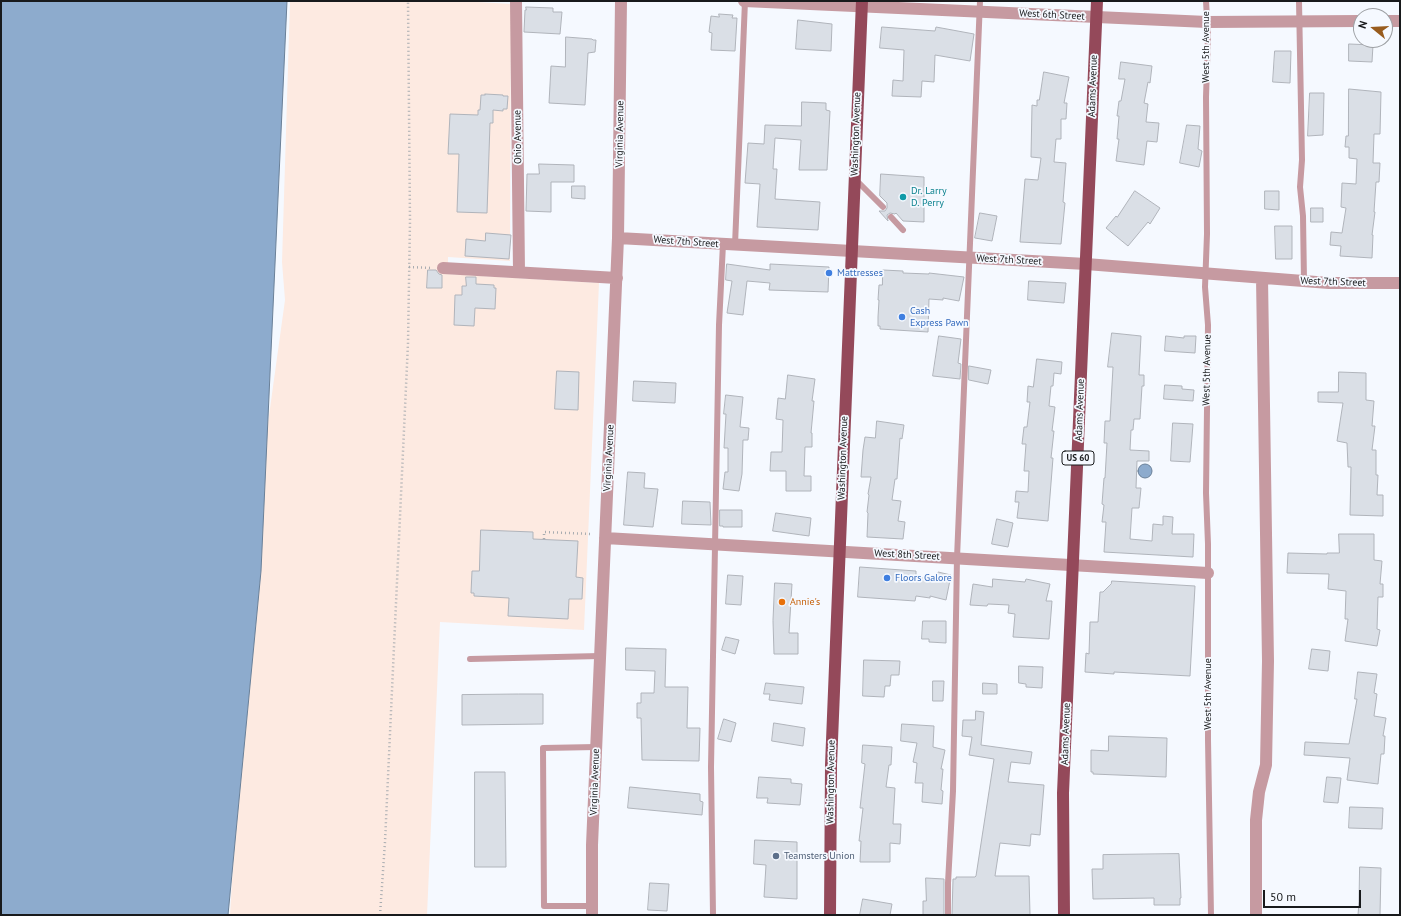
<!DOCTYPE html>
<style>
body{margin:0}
#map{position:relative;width:1401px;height:916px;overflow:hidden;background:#f5f9ff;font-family:"PT Sans",sans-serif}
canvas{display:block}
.frame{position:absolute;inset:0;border:2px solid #181a1c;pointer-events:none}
.north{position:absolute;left:1353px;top:8px;width:40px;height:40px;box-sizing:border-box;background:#f5f9ff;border:1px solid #9da0a4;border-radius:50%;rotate:288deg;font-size:11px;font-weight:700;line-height:16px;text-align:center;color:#181a1c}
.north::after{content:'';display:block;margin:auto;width:14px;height:18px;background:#985c1e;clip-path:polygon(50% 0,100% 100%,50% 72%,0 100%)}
.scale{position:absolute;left:1263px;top:890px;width:98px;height:18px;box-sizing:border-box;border:2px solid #181a1c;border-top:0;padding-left:5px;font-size:12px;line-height:14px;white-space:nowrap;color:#181a1c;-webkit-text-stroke:3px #f5f9ff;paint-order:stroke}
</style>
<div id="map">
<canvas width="1401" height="916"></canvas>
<div class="frame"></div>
<div class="north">N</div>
<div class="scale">50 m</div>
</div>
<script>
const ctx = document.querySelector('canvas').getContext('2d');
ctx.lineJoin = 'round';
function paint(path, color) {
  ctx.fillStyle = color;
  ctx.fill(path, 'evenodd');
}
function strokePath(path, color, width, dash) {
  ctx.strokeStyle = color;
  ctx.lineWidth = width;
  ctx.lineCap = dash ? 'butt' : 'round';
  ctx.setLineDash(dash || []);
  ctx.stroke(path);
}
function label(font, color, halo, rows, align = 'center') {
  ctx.font = font + ' "PT Sans",sans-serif';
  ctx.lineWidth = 3.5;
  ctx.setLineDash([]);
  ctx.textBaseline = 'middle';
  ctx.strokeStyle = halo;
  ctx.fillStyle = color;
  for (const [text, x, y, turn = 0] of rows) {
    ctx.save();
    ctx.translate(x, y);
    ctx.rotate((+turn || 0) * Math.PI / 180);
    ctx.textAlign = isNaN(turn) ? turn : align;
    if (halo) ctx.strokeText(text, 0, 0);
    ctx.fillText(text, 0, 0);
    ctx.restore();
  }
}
const industrial = new Path2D(`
 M290 1H461L511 4 510 261 448 257V274L599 283 584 630 440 622 427 915H230L233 864 261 571 267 430 285 300 282 262Z`);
const water = new Path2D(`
 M1 1H287L261 571 228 915H1Z
 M1138 471a7 7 0 1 1 14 0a7 7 0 1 1-14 0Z`);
const building = new Path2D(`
 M526 7 553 8V12H562L560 34 524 32 525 10H526Z
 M719 14 733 15 732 18H737L735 51 711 50 712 33 709 32 711 16 719 17Z
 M798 20 832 24 831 51 796 49Z
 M882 27 935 31 936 27 974 34 970 61 935 55 934 82 922 81 921 97 892 96 893 80 903 81 904 50 880 48Z
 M566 37 592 39 593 40H596L595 52 588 53 585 105 549 103 551 66 565 67Z
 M1349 44 1373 45 1372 62 1349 61Z
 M1275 51H1291L1290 83 1273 82Z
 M1121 62 1152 66 1150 83 1148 82 1144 103 1148 104 1146 122 1159 123 1157 142 1147 141 1144 165 1116 161 1119 139H1117L1119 116H1117L1119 101H1121L1125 79H1119Z
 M1044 72 1069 77 1064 103H1067L1066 119H1061V139H1056L1054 162 1066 163 1063 202 1065 203 1061 244 1020 242 1025 179 1038 180 1041 158 1031 157 1032 105 1037 106V100H1039Z
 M1349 89 1381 92 1380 134H1374L1373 163H1380L1379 182H1376L1374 212H1375L1372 235H1373L1372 258 1340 256 1341 246 1330 245 1331 232 1342 233 1346 208 1341 207 1342 183 1356 184 1357 159 1349 158V147H1345L1346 136H1348Z
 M1310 93H1324L1323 135 1308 136Z
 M485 94 503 95V96H508L507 109H503V111L493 110V123H490L487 213 457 212 459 154H448L450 114 478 115V110H480L481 95H485Z
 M802 102 826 103V110L830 111 827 170H799L801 140 775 138 773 169H777L775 199 820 202 818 230 757 227 760 184 745 183 748 143 764 144 765 125 801 126Z
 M1187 125 1200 126 1198 149 1202 151 1199 167 1180 163Z
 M539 164 574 165V182H551V212L526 211 527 174H539Z
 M881 174 924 177V222L903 221 896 213 895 214 890 213 887 215 888 221 879 211H885L887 208V203L880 196Z
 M572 186H585V199L572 198Z
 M1135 191 1160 208 1150 224 1148 222 1128 246 1106 228 1116 216 1117 217Z
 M1265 191H1279V210L1265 209Z
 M1311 208H1323V222H1311Z
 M980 213 997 216 992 241 975 238Z
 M1275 226H1292V259H1276Z
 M486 233 511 235 509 259 465 256 466 239 485 241Z
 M727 264 770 270V264L829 267 828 292 769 290 770 283 747 281 743 315 727 313 732 281 726 280Z
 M428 270H436L439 274 442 275V288H427Z
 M883 270 903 271V273L929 274V273L964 277 959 301 943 298V300L929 299 928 332 880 329V326H878V317L879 300H878L879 285H882Z
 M466 277H476V284L494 285V288H496L495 309 475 308 474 326 454 325 455 295H462V286H466Z
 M1029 281 1066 283 1064 303 1028 300Z
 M1112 333 1141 336 1139 375H1144V386H1142L1140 419H1134L1133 430H1131L1130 450 1149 451V461H1137L1136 488H1141L1139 508H1132L1130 539 1152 541 1153 524 1163 525V516L1173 517 1172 534H1194L1193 557 1104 552 1106 522H1102L1104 505 1102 504 1104 478H1105L1107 443H1104L1105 421H1110L1113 367H1108Z
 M939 336 961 339 958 363 961 364 960 379 933 376Z
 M1166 336 1184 338V336H1196L1195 353 1165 351Z
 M1037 359 1062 362 1061 374 1054 373 1053 386H1051L1049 406 1055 407 1052 431H1054L1051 458H1053L1048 521 1017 518 1019 502H1015L1016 491 1028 492 1029 471H1024L1026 444H1022L1024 427H1027L1030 402H1027L1028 386 1033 387Z
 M969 366 991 370 988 384 969 380Z
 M557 371 579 372 578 410 555 409Z
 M1339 372 1366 373V400L1374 401 1372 426H1375L1372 450H1376V475H1378L1377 495H1383V516L1350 515 1351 467H1348L1347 443 1337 441 1343 403 1318 402V392H1338Z
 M788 375 815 379 812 401H814L811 433H812V447H805L804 476H811V491H786V471H770L771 452H782L783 420 776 419 778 398 785 399Z
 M634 381 676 383 675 403 633 401Z
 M1165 385 1182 386V389L1194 390 1193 401 1164 399Z
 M726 395 743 397 740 427 749 428 748 440H743L742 474 739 491 723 489 725 472H728V448H724L726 414H724Z
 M877 421 904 425 902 439 900 438 897 479H895L892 500 901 501 898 521 905 522 903 539 867 537 868 513 867 512 869 495 868 494 871 477H861L863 450 865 437 875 438Z
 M1173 423 1193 424 1190 462 1171 461Z
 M628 472 645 473 644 488 658 489 653 527 624 525Z
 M683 501 710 502 711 525 682 524Z
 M720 510H742V527H723V526H720Z
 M776 513 811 518 809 536 773 531Z
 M997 519 1013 523 1008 547 992 544Z
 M481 530 533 532V539L578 541 576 577 583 578 582 599H569L568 619 508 616 509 598 474 596V593H471L472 571H479Z
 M1339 534H1374V560L1382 561 1380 584H1383V597H1378L1377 629 1380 630 1377 646 1345 641 1348 619H1345L1346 591 1328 589 1329 574 1287 573 1288 553 1327 554V553H1339Z
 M860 567 916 571V577L936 580 938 572 951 575 946 600 930 596V598L916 596 915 601 858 597Z
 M728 575 743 576 741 605 726 604Z
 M993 579 1025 582 1026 579 1050 584 1046 601H1052L1049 639 1013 637 1015 614 1008 613 1009 605 988 604 987 606 970 605 973 584 992 587Z
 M1112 581 1195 586 1190 676 1114 672V674L1085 672 1086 653 1089 654 1090 622H1098L1100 592H1103L1111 584Z
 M775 583 792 584 789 633H798V654H774L773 621Z
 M923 621H946V643L929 642V639H922Z
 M726 637 739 640 735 654 722 650Z
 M626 648 666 649 665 687H688L687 728H700L699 761 642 760 641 718H637V703H641V693H654L655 671 626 670Z
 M1312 649 1330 651 1328 671 1309 669Z
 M864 660 900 661 899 675H891L890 686H885L884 697 863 696Z
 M1019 666 1043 667 1042 688 1026 687V684L1019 683Z
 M1358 672 1377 674 1374 693 1377 694 1374 716 1386 718 1383 736H1385L1384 754H1381L1378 784 1347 780 1350 758 1304 755 1305 742 1349 744 1357 699H1355Z
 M933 681H944L943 701H933Z
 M766 683 804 687 802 704 769 700 770 694H764Z
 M983 683 997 684V694H983Z
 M519 694H543V724L462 725V695Z
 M976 711 984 712 981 745 1032 752 1030 764 1011 762 1008 782 1044 785 1040 835 1031 834 1030 846 1000 843 995 876H1029L1030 915H952L953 879H956V877H975L976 876 994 759 969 755 972 737 962 736 963 720H975Z
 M724 719 736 723 731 742 718 739Z
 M774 723 805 728 803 746 772 741Z
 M902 724 934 726 933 747 945 750 941 769H943L941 790 943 791 942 804 922 802 923 783H915L917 763 913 762 917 743 901 741Z
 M1109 736 1167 738 1166 777 1093 774V772H1091V750L1108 751Z
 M863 745 892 747 891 765H889L886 787 895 788 893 824H901L900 844 890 843V862H860L861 841H859L863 808H860L865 764 862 763Z
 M475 772H505L506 867H475Z
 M759 777 791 779V783L802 784 800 805 767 803 768 798H757Z
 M1327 777 1341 778 1338 803 1324 802Z
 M630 787 700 794V801L703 802 702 815 628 808Z
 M1350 807 1383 808 1382 829 1349 828Z
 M755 840 797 842V899L764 897 766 865 754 864Z
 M1179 854 1181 898H1180V905H1154V898L1093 899 1092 869H1103V855Z
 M1360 867 1381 868 1380 915H1358L1359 902Z
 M926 878 944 879V915H923V901H926Z
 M650 883 669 884 667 911 648 910Z
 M863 899 892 904 890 915H860Z`);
const path = new Path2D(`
 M409 267 432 268
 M544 539V532L591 534
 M380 915 385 842 408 343 410 221 408 1`);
const lane = new Path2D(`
 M1206 1 1208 36 1206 97 1207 234 1205 287 1208 325 1206 493 1208 544V740L1211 915
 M1299 1 1302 160 1300 187 1303 216 1304 281
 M856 180 883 207
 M891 217 903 230
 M735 245 745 1
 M470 659 600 656
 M592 906H544L543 748 596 747
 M713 915 711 767 719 325 723 244
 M948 915V883L953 791 957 558 980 1`);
const street = new Path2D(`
 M516 1 519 272
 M744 1 1207 22 1361 21
 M1385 21H1400
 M618 238 1086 264 1329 283H1400
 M443 268 617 278
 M605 538 1208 573
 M592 915V845L618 238 621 1
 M1256 915V820L1259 792 1266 765 1268 661 1262 278`);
const primary = new Path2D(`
 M830 915 831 765 862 1
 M1064 915 1063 793 1097 1`);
const markers = [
 [903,197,4,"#0f9aa8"],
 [829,273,4,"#3f7fe0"],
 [902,317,4,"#3f7fe0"],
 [887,578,4,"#3f7fe0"],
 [782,602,4,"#e8710a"],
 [776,856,4,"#5c6f8a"]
];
const shields = [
 [1078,458,32]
];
const shieldNames = [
 ["US 60",1078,458]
];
const streetNames = [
 ["West 6th Street",1052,15,3],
 ["West 5th Avenue",1206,47,-90],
 ["Adams Avenue",1093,86,-88],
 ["Virginia Avenue",620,134,-89],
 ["Washington Avenue",856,134,-88],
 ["Ohio Avenue",518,137,-91],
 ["West 7th Street",686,242,4],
 ["West 7th Street",1009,260,3],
 ["West 7th Street",1333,282,2],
 ["West 5th Avenue",1207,370,-89],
 ["Adams Avenue",1080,410,-88],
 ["Virginia Avenue",609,458,-87],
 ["Washington Avenue",843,458,-88],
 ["West 8th Street",907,555,3],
 ["West 5th Avenue",1208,694,-90],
 ["Adams Avenue",1066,734,-88],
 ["Virginia Avenue",595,782,-88],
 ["Washington Avenue",831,782,-89]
];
const cultureNames = [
 ["Dr. Larry",911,191],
 ["D. Perry",911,203]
];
const shopNames = [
 ["Mattresses",837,273],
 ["Cash",910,311],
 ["Express Pawn",910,323],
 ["Floors Galore",895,578]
];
const foodNames = [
 ["Annie's",790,602]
];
const serviceNames = [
 ["Teamsters Union",784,856]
];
paint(industrial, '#fdeae1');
paint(water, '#8dabcd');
strokePath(water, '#6a8098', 1);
paint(building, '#dadfe6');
strokePath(building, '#b0b4bb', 1);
strokePath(path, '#a8acb0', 2.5, [1, 3]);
strokePath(lane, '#c69aa1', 6);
strokePath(street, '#c69aa1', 12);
strokePath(primary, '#94495a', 12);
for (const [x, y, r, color] of markers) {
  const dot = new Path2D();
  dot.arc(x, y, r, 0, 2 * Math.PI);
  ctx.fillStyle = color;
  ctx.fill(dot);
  strokePath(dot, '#f5f9ff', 1.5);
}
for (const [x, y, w] of shields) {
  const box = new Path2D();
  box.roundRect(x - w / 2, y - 7, w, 14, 3);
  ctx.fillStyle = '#f5f9ff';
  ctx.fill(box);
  strokePath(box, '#181a1c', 1);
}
label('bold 9px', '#181a1c', null, shieldNames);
label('10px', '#181a1c', '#f5f9ff', streetNames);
label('10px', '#0d838f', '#f5f9ff', cultureNames, 'left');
label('10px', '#366cbe', '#f5f9ff', shopNames, 'left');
label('10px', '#c56008', '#f5f9ff', foodNames, 'left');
label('10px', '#4e5e75', '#f5f9ff', serviceNames, 'left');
</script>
